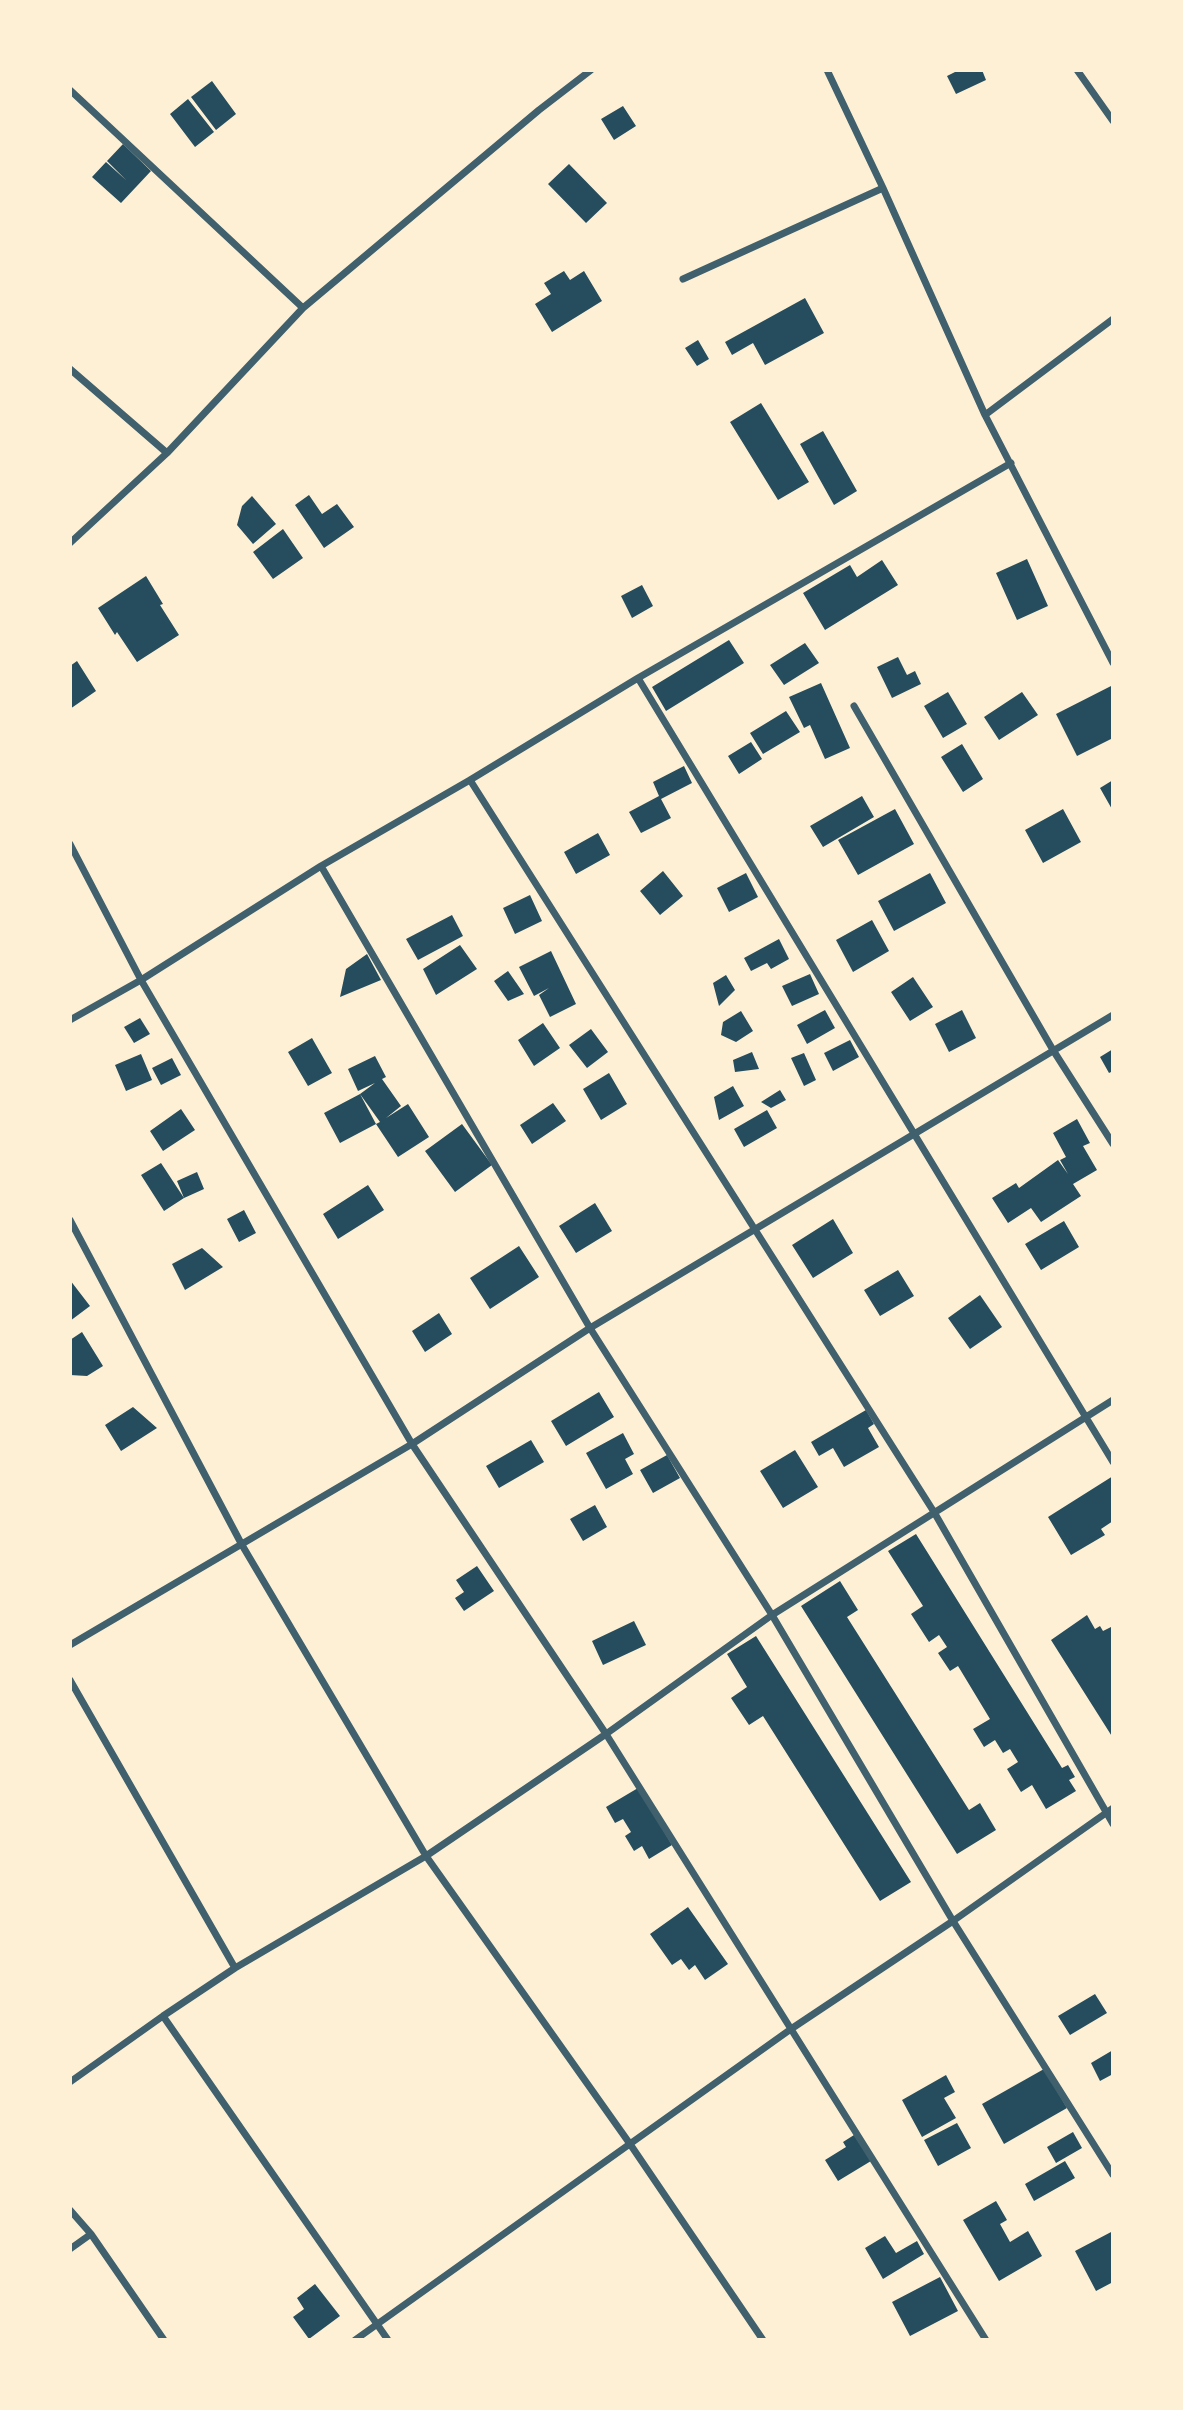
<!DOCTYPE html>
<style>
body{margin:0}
#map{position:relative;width:1183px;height:2410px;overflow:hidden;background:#fdf0d5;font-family:"IBM Plex Sans",sans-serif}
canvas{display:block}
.frame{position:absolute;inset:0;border:72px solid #fdf0d5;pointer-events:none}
</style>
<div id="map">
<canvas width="1183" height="2410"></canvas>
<div class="frame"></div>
</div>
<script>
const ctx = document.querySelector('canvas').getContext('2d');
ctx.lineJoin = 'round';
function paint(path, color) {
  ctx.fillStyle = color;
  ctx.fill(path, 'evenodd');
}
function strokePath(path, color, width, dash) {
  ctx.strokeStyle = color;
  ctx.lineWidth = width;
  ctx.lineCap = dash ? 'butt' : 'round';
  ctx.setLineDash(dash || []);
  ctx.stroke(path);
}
const building = new Path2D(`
 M959 70H982L986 80 956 94 947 76Z
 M212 81 236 114 216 130 191 97Z
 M188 99 214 132 195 147 170 114Z
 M623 106 636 126 614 140 601 119Z
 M123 144 151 171 121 203 92 177 106 162 126 180 107 161Z
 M569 164 607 203 586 223 548 184Z
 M564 271 570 280 584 271 602 301 552 332 535 304 551 294 544 283Z
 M805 298 824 333 765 365 753 343 732 355 725 342Z
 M698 340 709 359 697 366 685 348Z
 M761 403 809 482 778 500 730 422Z
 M823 431 857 491 834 505 800 444Z
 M309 495 322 514 337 504 354 527 324 548 295 505Z
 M252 496 276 524 253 544 237 525 242 506Z
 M283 529 303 558 273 579 253 552Z
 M1027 559 1048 606 1017 620 996 573Z
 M882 560 898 585 825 630 803 593 850 565 857 577Z
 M146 576 163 604 160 605 179 635 137 662 117 632 115 635 98 608Z
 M642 585 653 606 632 618 621 596Z
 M729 640 744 663 666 711 652 687Z
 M805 643 819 663 784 685 770 665Z
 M898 657 907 675 915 671 921 684 892 698 877 667Z
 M77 661 96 691 70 709V666Z
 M821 683 850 748 825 759 810 725 804 728 789 697Z
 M1113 685V738L1077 756 1056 714Z
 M948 692 967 724 943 738 924 706Z
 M1022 692 1038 715 999 740 984 717Z
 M786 711 800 732 763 754 750 733Z
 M751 742 762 759 739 774 728 756Z
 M962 744 983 779 963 792 941 757Z
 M684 766 692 783 661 799 671 818 641 833 629 812 659 796 653 782Z
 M1113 780V811L1100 788Z
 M862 796 874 817 823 847 810 826Z
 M895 809 914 844 858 875 838 840Z
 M1063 809 1081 842 1043 863 1025 830Z
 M598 833 610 855 576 874 564 852Z
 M663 871 683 896 660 915 640 891Z
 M746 873 758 897 729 912 717 888Z
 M930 873 946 903 894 931 878 901Z
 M530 895 542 921 515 934 503 908Z
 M452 915 463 936 418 960 406 939Z
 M872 920 889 951 853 972 836 940Z
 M779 939 789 959 771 969 767 963 751 971 744 958Z
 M460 945 477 969 436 995 423 969Z
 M551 951 576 1004 550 1017 539 995 549 988 534 996 519 967Z
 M367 954 381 980 340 997 346 969Z
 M508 971 524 994 508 1001 494 981Z
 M810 974 819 994 792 1006 782 986Z
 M726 975 735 990 719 1006 713 983Z
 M913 977 933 1007 910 1021 891 992Z
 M825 1010 835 1028 807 1044 797 1025Z
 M962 1010 976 1038 949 1052 935 1024Z
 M741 1011 753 1031 736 1042 721 1035 723 1022Z
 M140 1018 150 1034 134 1043 124 1027Z
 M543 1023 560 1048 534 1066 518 1040Z
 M591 1029 608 1052 587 1068 569 1045Z
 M312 1038 332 1073 308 1086 288 1052Z
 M850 1040 859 1057 833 1071 824 1053Z
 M1113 1049V1071L1109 1073 1100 1057Z
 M752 1052 759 1069 735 1072 733 1060Z
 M804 1053 816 1080 804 1086 791 1058Z
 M141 1054 152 1080 126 1091 115 1065Z
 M375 1056 386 1077 382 1079 401 1106 386 1118 408 1104 429 1137 398 1157 376 1124 380 1122 360 1094 375 1083 358 1091 348 1069Z
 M172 1058 181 1075 161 1085 152 1068Z
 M609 1073 627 1104 601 1120 583 1089Z
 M733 1086 744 1106 719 1120 714 1097Z
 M780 1090 786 1100 771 1108 761 1102Z
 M360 1094 376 1124 340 1143 324 1113Z
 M553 1103 566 1121 532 1144 520 1125Z
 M181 1109 195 1130 163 1151 150 1131Z
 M767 1110 777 1128 744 1147 734 1129Z
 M1077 1119 1090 1143 1083 1146 1097 1170 1073 1184 1081 1196 1041 1222 1031 1208 1008 1223 992 1198 1016 1183 1019 1188 1058 1160 1068 1174 1060 1160 1066 1157 1053 1133Z
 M462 1124 492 1165 455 1192 425 1151Z
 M161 1163 184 1198 177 1181 197 1172 204 1189 184 1198 164 1211 141 1175Z
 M368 1185 384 1210 338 1239 323 1214Z
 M595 1203 612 1231 576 1253 559 1226Z
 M244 1210 256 1233 239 1242 227 1219Z
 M833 1219 853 1253 813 1278 792 1245Z
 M1064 1221 1079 1247 1041 1270 1025 1244Z
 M519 1246 539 1277 490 1309 470 1278Z
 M202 1248 223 1267 185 1290 172 1264Z
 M898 1270 914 1296 880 1316 864 1290Z
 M70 1280 90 1306 70 1321Z
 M980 1295 1002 1327 970 1349 948 1318Z
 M439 1313 452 1334 425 1352 412 1331Z
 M82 1332 103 1366 87 1376 70 1375V1340Z
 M599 1392 614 1417 566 1446 551 1421Z
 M133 1407 157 1428 121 1451 105 1425Z
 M866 1410 874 1424 868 1428 879 1447 844 1467 833 1448 819 1456 811 1442Z
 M623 1433 634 1454 625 1459 633 1474 606 1489 586 1453Z
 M531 1440 544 1462 499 1488 486 1466Z
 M795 1450 818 1487 783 1508 760 1471Z
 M667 1455 680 1478 653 1493 640 1470Z
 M1113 1476V1521L1101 1529 1105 1535 1071 1555 1048 1517Z
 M595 1505 607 1527 583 1541 570 1519Z
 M916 1534 1062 1768 1068 1765 1075 1777 1069 1780 1076 1791 1046 1809 1032 1785 1021 1792 1007 1769 1018 1762 1010 1749 1003 1753 995 1740 984 1747 973 1729 990 1719 958 1666 950 1671 938 1653 947 1647 939 1635 929 1642 911 1614 923 1606 888 1551Z
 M477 1566 494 1591 464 1611 455 1598 464 1592 456 1580Z
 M840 1581 858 1610 847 1617 969 1810 980 1803 996 1830 957 1854 801 1606Z
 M1087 1615 1095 1629 1100 1626 1103 1631 1113 1626V1738L1051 1640Z
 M634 1621 646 1645 603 1665 592 1641Z
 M756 1636 911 1882 880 1901 763 1716 749 1725 731 1698 747 1687 727 1654Z
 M638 1788 672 1845 649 1859 642 1846 634 1851 625 1836 631 1832 623 1819 615 1823 606 1807Z
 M688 1907 728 1964 705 1980 695 1965 689 1970 681 1959 672 1965 650 1934Z
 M1095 1994 1107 2013 1070 2035 1058 2016Z
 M1113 2050V2074L1100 2081 1091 2063Z
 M1044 2069 1067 2108 1004 2144 982 2104Z
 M946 2075 955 2092 944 2098 956 2118 922 2137 902 2100Z
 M957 2123 971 2148 938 2166 924 2140Z
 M1073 2132 1082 2148 1056 2163 1047 2147Z
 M854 2135 871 2161 838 2181 825 2160 846 2147 843 2142Z
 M1065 2161 1075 2178 1034 2201 1025 2184Z
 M996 2201 1007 2220 1000 2224 1010 2242 1028 2231 1042 2256 999 2281 963 2220Z
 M1113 2231V2282L1096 2291 1075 2251Z
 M885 2236 896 2253 917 2241 924 2254 883 2279 865 2248Z
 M940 2277 958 2311 910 2336 892 2302Z
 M315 2284 340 2316 309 2339 293 2317 304 2309 297 2298Z`);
const minor = new Path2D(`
 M827 70 883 188 985 415 1113 663
 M1077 70 1113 121
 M70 90 303 308
 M683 279 883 188
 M70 369 167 453
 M985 415 1113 319
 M70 543 167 453 303 308 539 110 591 70
 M638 678 1113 1462
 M854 706 1053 1050 1113 1144
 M470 780 934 1512 1113 1824
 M70 844 141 980 412 1444 606 1734 986 2340
 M321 866 590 1328 772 1615 953 1921 1113 2175
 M70 1020 141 980 321 866 470 780 638 678 1011 463
 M70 1220 242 1545 426 1856 630 2144 763 2340
 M70 1645 412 1444 590 1328 1113 1015
 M70 1680 235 1968
 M163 2016 388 2340
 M70 2082 163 2016 235 1968 426 1856 606 1734 772 1615 1113 1400
 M70 2210 91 2234 164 2340
 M70 2249 91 2234
 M355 2340 791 2029 953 1921 1113 1808`);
paint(building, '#264d5e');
strokePath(minor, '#3f606c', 7);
</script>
